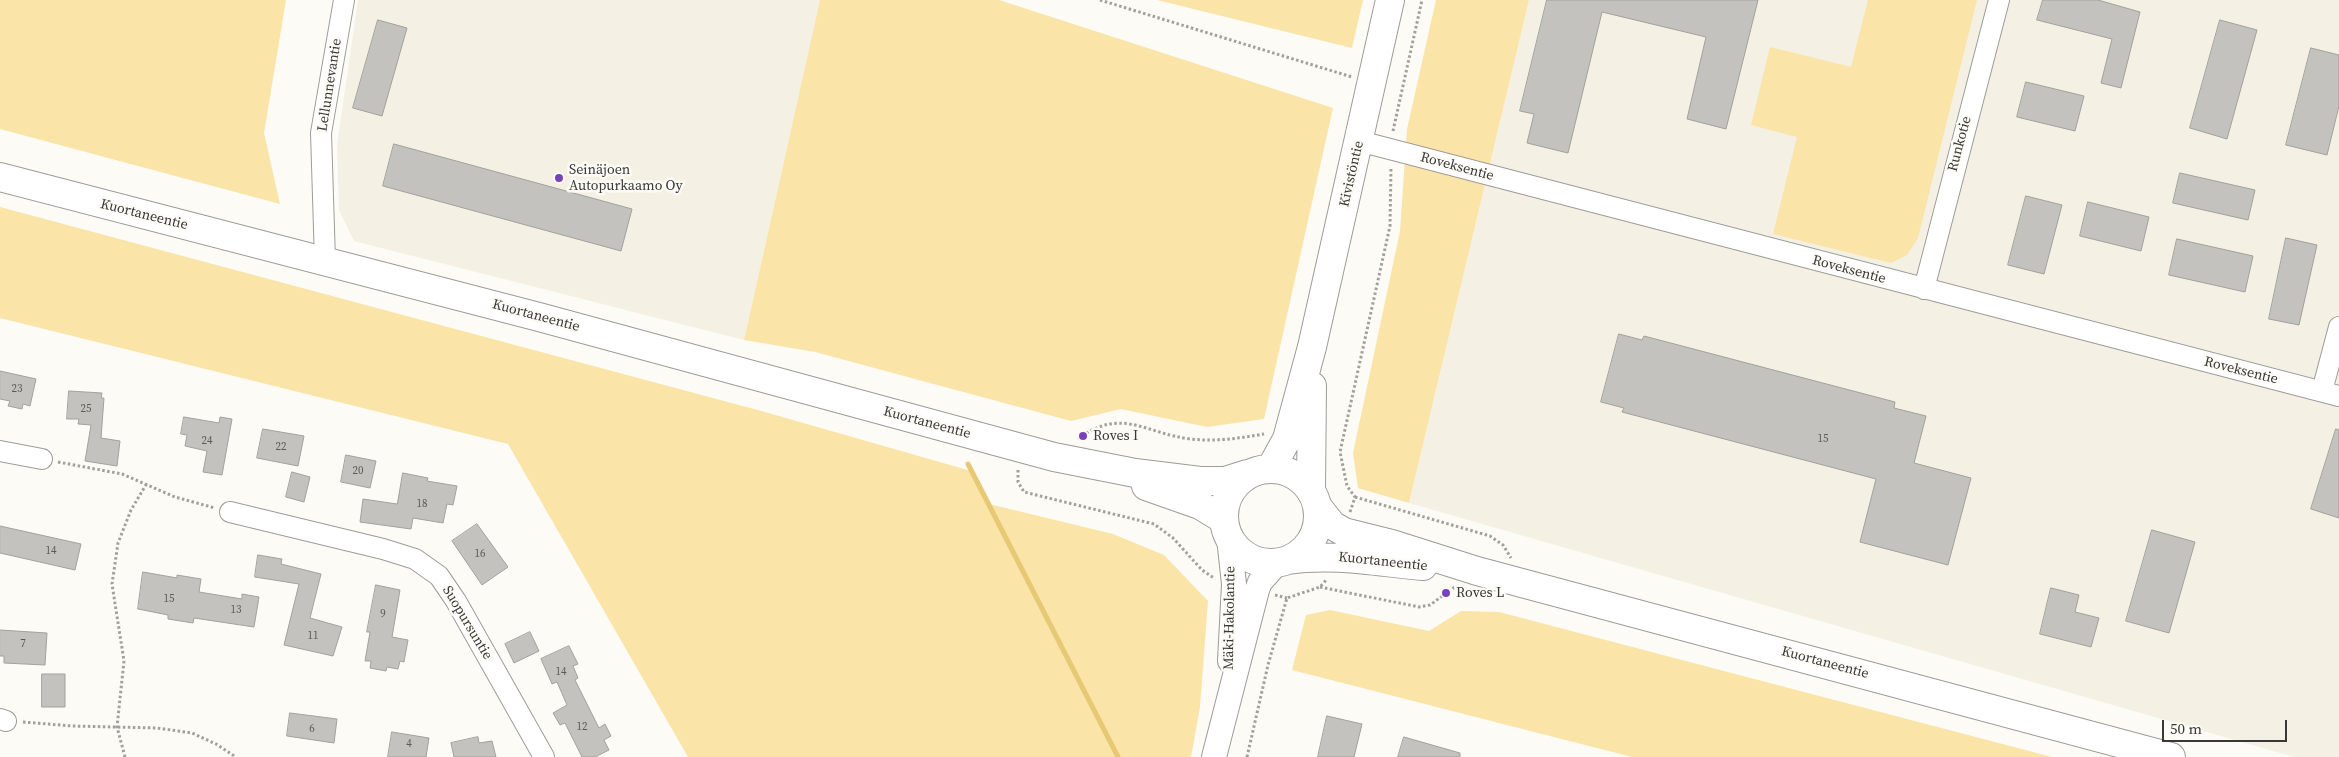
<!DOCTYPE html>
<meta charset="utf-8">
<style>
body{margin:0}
#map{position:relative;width:2339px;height:757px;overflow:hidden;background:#fcfbf6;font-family:"Source Serif 4",serif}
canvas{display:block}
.scale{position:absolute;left:2162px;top:720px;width:125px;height:22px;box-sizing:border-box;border:2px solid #393837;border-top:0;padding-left:6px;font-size:15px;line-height:18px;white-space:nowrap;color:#393837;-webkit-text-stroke:4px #fcfbf6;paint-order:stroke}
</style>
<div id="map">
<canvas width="2339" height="757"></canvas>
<div class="scale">50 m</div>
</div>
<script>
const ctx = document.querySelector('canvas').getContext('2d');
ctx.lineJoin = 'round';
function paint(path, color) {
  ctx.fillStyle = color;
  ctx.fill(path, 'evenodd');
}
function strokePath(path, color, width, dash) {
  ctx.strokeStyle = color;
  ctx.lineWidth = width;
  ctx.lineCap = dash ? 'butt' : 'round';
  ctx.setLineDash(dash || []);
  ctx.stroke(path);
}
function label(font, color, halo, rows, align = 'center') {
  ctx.font = font + ' "Source Serif 4",serif';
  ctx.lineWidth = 5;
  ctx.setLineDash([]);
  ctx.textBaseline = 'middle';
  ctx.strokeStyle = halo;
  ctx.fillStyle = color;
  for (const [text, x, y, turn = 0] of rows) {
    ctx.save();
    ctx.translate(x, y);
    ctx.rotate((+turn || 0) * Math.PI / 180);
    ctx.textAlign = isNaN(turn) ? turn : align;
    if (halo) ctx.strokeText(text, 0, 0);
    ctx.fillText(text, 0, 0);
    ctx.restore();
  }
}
const built = new Path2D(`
 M358 0H820L744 340 354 241 339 210 337 145Z
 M1529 0H2339V757H2294L1409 503Z`);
const green = new Path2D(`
 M0 0H286L264 133 280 204 0 129Z
 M820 0H999L1333 108 1264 419 1207 427 1121 409 1071 421 815 352 744 340Z
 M1157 0H1363L1352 48Z
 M1436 0H1529L1409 503 1358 488 1353 453 1400 231 1407 129Z
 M1868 0H1977L1918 238 1907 255 1891 263 1773 234 1797 137 1751 125 1770 47 1851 67Z
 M0 207 765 412 971 471 989 504 1113 534 1164 555 1208 601 1200 707 1191 757H688L508 444 0 318Z
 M1330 610 1429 631 1461 611 1499 612 2052 757H1632L1292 670 1306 615Z`);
const stream = new Path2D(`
 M968 464 1118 757`);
const building = new Path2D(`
 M1547 0H1758L1726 129 1687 119 1706 37 1602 12 1568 153 1527 143 1534 114 1520 111Z
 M2043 0H2098L2140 12 2121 88 2101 83 2112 39 2037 20Z
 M378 20 407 28 382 116 353 108Z
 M2220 20 2257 30 2227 139 2190 128Z
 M2311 48 2339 55V106L2327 155 2286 145Z
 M2026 82 2084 96 2075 131 2017 117Z
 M394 144 632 209 621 251 383 186Z
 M2180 173 2255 190 2248 220 2173 203Z
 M2026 196 2062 205 2044 274 2008 265Z
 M2088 202 2149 217 2141 251 2080 236Z
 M2286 238 2317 245 2299 325 2269 319Z
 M2177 239 2253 256 2245 292 2169 275Z
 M1619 334 1642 340 1644 336 1895 402 1894 408 1926 416 1914 463 1971 478 1948 565 1860 542 1876 479 1622 412 1624 408 1601 402Z
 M0 371 36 379 30 406 23 404 22 409 8 406 10 401 0 399Z
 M69 391 102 393 101 398H104L101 438 120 441 117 466 85 461 91 425 78 424 79 419H67Z
 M184 417 219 423 220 417 232 419 222 475 203 472 207 451 185 446 187 435 181 434Z
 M263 429 304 436 298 466 257 458Z
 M2336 429 2339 430V518L2311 509Z
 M346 455 376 461 370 488 341 482Z
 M292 472 310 477 304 502 286 497Z
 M403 473 428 478 427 481 457 486 453 505 447 504 443 523 413 518 411 529 360 522 363 499 397 504Z
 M477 524 508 567 482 585 452 541Z
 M0 526 81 544 75 570 0 553Z
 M2152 530 2195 542 2169 633 2126 621Z
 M258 555 282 559 281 564 321 574 310 618 342 627 333 656 284 645 299 584 255 577Z
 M143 572 177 578V575L201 579 199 592 242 599V594L259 597 254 627 194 618 193 623 168 619V615L138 609Z
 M376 585 400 590 392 637 408 640 404 662 400 661 398 669 387 667 386 671 370 668 371 661H365L370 632H367Z
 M2051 588 2079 595 2075 612 2099 618 2091 647 2040 634Z
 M0 630 47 633 45 665 4 663V656H0Z
 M530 632 539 651 514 663 505 644Z
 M569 646 578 664 573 666 578 678 575 680 599 728 605 724 611 736 604 740 609 750 595 757H582L565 723 560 725 553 713 567 705 557 682 552 684 541 659Z
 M42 674H65V707H42Z
 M290 713 337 719 334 743 287 736Z
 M1327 716 1362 724 1354 757H1318Z
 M392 732 429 738 426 757H388Z
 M478 737 479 743 492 741 496 757H454L451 743Z
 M1404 737 1460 753V757H1398Z`);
const path = new Path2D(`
 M1100 0 1352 77
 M1393 131 1422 0
 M1078 439C1122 406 1145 434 1191 439 1216 442 1240 438 1264 434
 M58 462 122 474 175 497 215 508
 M1018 470V482L1024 492 1154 524 1173 538 1202 570 1214 578
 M1355 497 1490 536 1503 545 1511 558
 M1350 512 1355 497 1347 486 1340 452 1390 226 1391 167
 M1320 587 1419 607 1430 605 1456 586
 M1275 595 1287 598
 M23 722 72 726 157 728 192 733 216 744 236 757
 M125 757 117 727 124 661 112 584 118 543 131 510 147 483
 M1247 757 1268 665 1287 598 1320 587 1327 579`);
const minor = new Path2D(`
 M1359 141 2339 396
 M325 261 321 133 344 0
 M1924 289 1999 0
 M2322 391 2339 327
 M0 451 42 459
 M230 512 383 549 415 559 439 576 456 601 544 757
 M0 719 6 721`);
const tertiary = new Path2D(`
 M1229 538 1234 584 1230 661
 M1214 757 1257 590 1260 582 1277 563`);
const secondary = new Path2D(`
 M1271 468 1287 439 1312 347 1390 0
 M1311 491 1312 386`);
const trunk = new Path2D(`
 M0 177 539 317 1054 457 1135 473 1200 481H1225L1247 474
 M1224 516a47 47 0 1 1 94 0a47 47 0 1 1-94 0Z
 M1146 486 1200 505 1223 519
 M1317 506 1332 525 1344 532 1392 544 1477 571 2171 757
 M1288 560C1333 553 1377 562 1423 566`);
const markers = [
 [559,178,5,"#7843ba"],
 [1083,436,5,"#7843ba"],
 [1446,593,5,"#7843ba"]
];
const numberNames = [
 ["23",17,389],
 ["25",86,409],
 ["15",1823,439],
 ["24",207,441],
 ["22",281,447],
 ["20",358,471],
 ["18",422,504],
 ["14",51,551],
 ["16",480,554],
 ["15",169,599],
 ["13",236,610],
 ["9",383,614],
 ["11",313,636],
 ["7",23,644],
 ["14",561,672],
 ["12",582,727],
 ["6",312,729],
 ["4",409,744]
];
const streetNames = [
 ["Lellunnevantie",330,85,-81],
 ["Runkotie",1960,144,-75],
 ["Roveksentie",1457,167,15],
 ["Kivistöntie",1352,174,-77],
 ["Kuortaneentie",144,215,14],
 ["Roveksentie",1849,270,15],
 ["Kuortaneentie",536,316,15],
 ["Roveksentie",2241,371,14],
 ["Kuortaneentie",927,423,15],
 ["Kuortaneentie",1383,562,6],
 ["Mäki-Hakolantie",1230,618,-89],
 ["Suopursuntie",467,623,59],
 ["Kuortaneentie",1825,663,15]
];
const poiNames = [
 ["Seinäjoen",569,170],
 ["Autopurkaamo Oy",569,186],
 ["Roves I",1093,436],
 ["Roves L",1456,593]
];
paint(built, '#f4f0e4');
paint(green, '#fae4a7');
strokePath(stream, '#e7c975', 5);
paint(building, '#c4c2be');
strokePath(building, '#a2a19c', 1);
strokePath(minor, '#9e9c98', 22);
strokePath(tertiary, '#9e9c98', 26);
strokePath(secondary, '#9e9c98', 30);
strokePath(trunk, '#9e9c98', 30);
strokePath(path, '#a1a09d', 3, [2.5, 2.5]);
strokePath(minor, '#fff', 20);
strokePath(tertiary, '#fff', 24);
strokePath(secondary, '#fff', 28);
strokePath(trunk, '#fff', 28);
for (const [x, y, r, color] of markers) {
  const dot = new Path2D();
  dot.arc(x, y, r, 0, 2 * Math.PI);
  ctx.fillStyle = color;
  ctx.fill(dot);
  strokePath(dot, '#fcfbf6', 2);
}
label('11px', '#5c5a59', null, numberNames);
label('14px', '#393837', '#fcfbf6', streetNames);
label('14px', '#393837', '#fcfbf6', poiNames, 'left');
</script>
